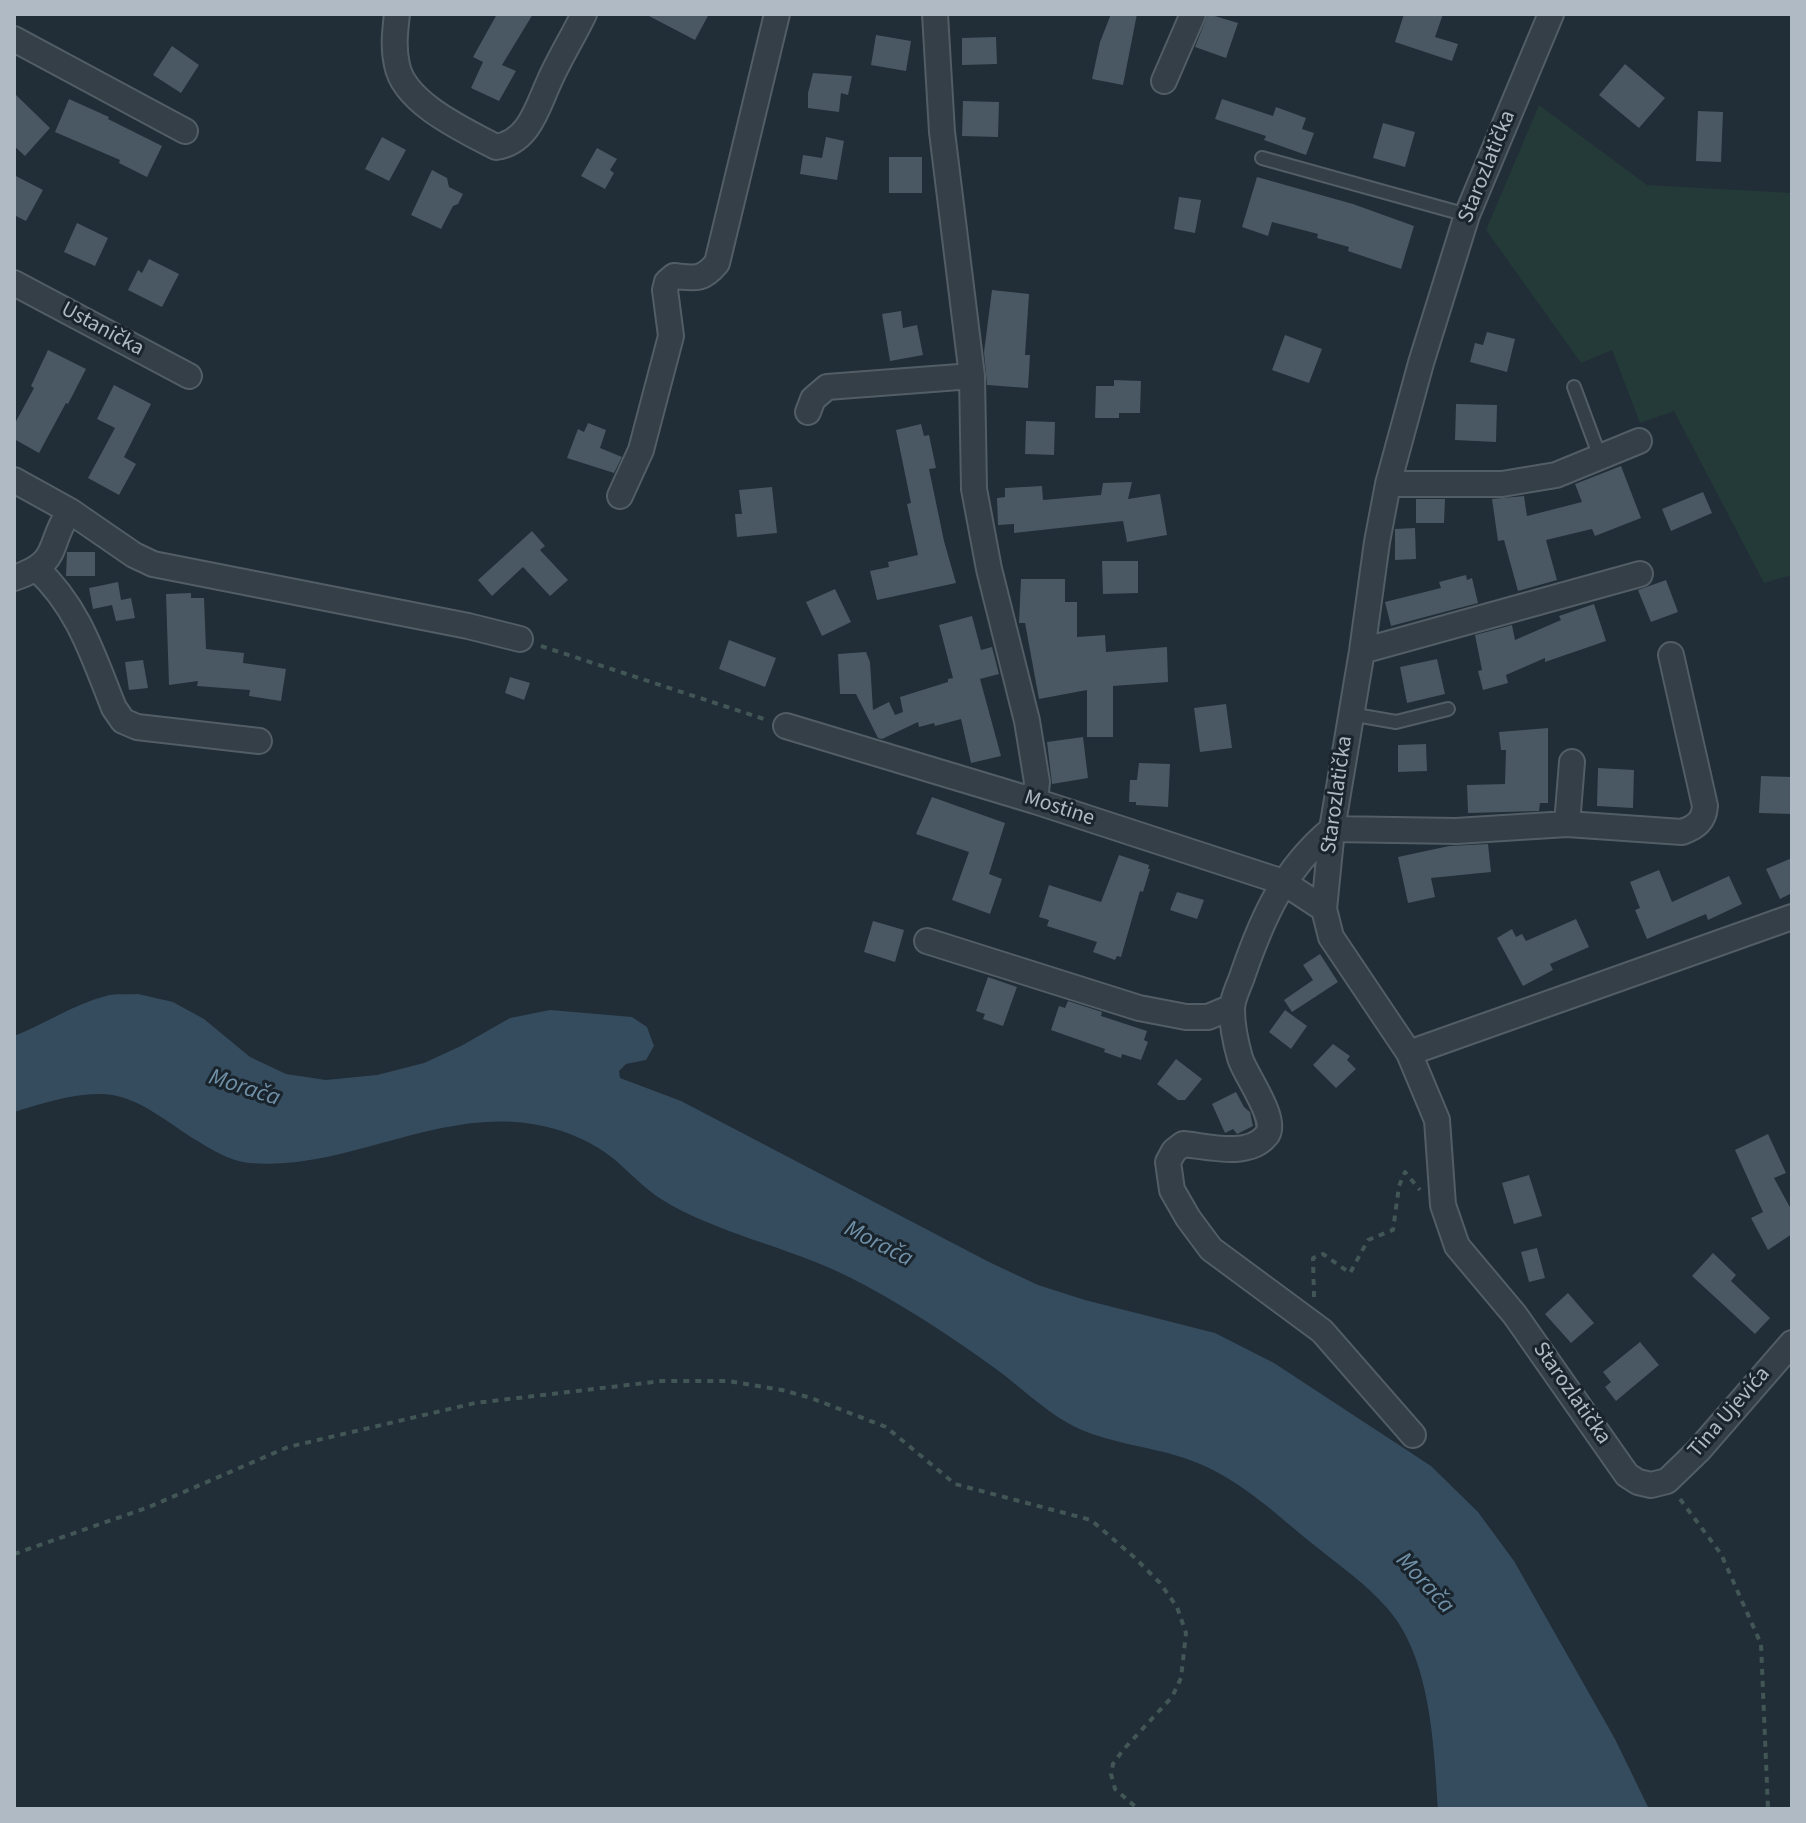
<!DOCTYPE html>
<meta charset="utf-8">
<style>
body{margin:0}
#map{position:relative;width:1806px;height:1823px;overflow:hidden;background:#212d37;font-family:"Source Sans 3",sans-serif}
canvas{display:block}
.frame{position:absolute;inset:0;border:16px solid #afbac4;pointer-events:none}
</style>
<div id="map">
<canvas width="1806" height="1823"></canvas>
<div class="frame"></div>
</div>
<script>
const ctx = document.querySelector('canvas').getContext('2d');
ctx.lineJoin = 'round';
function paint(path, color) {
  ctx.fillStyle = color;
  ctx.fill(path, 'evenodd');
}
function strokePath(path, color, width, dash) {
  ctx.strokeStyle = color;
  ctx.lineWidth = width;
  ctx.lineCap = dash ? 'butt' : 'round';
  ctx.setLineDash(dash || []);
  ctx.stroke(path);
}
function label(font, color, halo, rows, align = 'center') {
  ctx.font = font + ' "Source Sans 3",sans-serif';
  ctx.lineWidth = 6;
  ctx.setLineDash([]);
  ctx.textBaseline = 'middle';
  ctx.strokeStyle = halo;
  ctx.fillStyle = color;
  for (const [text, x, y, turn = 0] of rows) {
    ctx.save();
    ctx.translate(x, y);
    ctx.rotate((+turn || 0) * Math.PI / 180);
    ctx.textAlign = isNaN(turn) ? turn : align;
    if (halo) ctx.strokeText(text, 0, 0);
    ctx.fillText(text, 0, 0);
    ctx.restore();
  }
}
const green = new Path2D(`
 M1539 105 1647 185 1792 193V575L1764 583 1674 411 1640 423 1612 350 1581 363 1486 230Z`);
const water = new Path2D(`
 M138 994 173 1002 204 1019 250 1057 286 1074 326 1080 377 1075 424 1063 461 1046 510 1018 550 1010 632 1017 647 1027 654 1046 646 1060 626 1064 619 1071 620 1078 681 1101 989 1262 1038 1285 1085 1300 1215 1333 1274 1363 1431 1466 1478 1512 1514 1561 1615 1739 1649 1809H1438C1434 1747 1431 1657 1387 1608 1366 1584 1339 1565 1314 1545 1278 1516 1243 1482 1200 1464 1157 1445 1107 1446 1066 1422 1042 1408 1019 1386 996 1369 949 1335 899 1302 847 1276 789 1247 715 1233 661 1199 644 1188 629 1172 614 1159 594 1143 568 1131 543 1126 441 1104 348 1172 249 1163 229 1161 211 1149 194 1139 172 1125 142 1101 117 1096 85 1089 45 1103 14 1112V1036C45 1024 74 1004 106 996 116 993 128 995 138 994Z`);
const building = new Path2D(`
 M497 14H533L502 65 516 71 499 101 471 88 483 62 473 57Z
 M645 14H709L695 40Z
 M1111 14H1137L1123 85 1092 79 1100 42Z
 M1208 14 1238 23 1226 58 1195 47Z
 M1404 14H1443L1435 37 1458 44 1452 61 1395 42Z
 M876 35 911 41 906 71 871 65Z
 M996 37 997 64 962 65V38Z
 M172 46 199 65 181 93 153 75Z
 M1625 64 1665 98 1639 128 1599 95Z
 M813 73 852 76 848 95 841 93 839 112 808 108V93Z
 M14 93 50 128 25 156 14 146Z
 M69 99 109 117 108 119 162 146 147 177 119 163 120 160 55 132Z
 M1222 99 1273 116 1276 107 1306 118 1302 129 1314 133 1306 155 1264 140 1266 136 1215 119Z
 M963 101 999 102 998 137 962 136Z
 M1698 111 1723 112 1721 162 1696 161Z
 M1383 123 1415 132 1405 167 1373 158Z
 M382 137 406 150 389 181 365 169Z
 M826 137 844 141 837 180 800 174 803 155 822 158Z
 M597 148 617 159 610 170 614 173 605 189 581 176Z
 M889 157H922V193H889Z
 M432 170 447 178 449 187 463 194 458 204 453 206 441 229 411 215Z
 M14 175 43 190 26 221 14 215Z
 M1257 177 1353 204 1414 226 1401 269 1348 251 1349 247 1317 238 1318 234 1272 222 1268 236 1242 227Z
 M1179 197 1201 200 1195 233 1174 229Z
 M77 223 108 238 95 266 64 252Z
 M149 259 179 274 162 307 128 290 138 270 142 273Z
 M992 290 1029 294 1025 355H1030L1028 388 987 385 984 352Z
 M901 311 903 328 917 325 923 355 890 361 882 314Z
 M1487 332 1515 339 1507 372 1470 362 1475 343 1483 345Z
 M1285 335 1322 349 1309 383 1272 370Z
 M48 350 86 369 68 404 66 403 39 453 14 439V425L34 388 31 386Z
 M1114 380 1141 381 1140 413H1119V418H1095L1096 386H1114Z
 M114 385 151 404 124 457 136 464 119 495 88 478 115 428 97 419Z
 M1456 404 1497 405 1496 442 1455 440Z
 M1026 421 1055 422 1054 455 1025 454Z
 M588 423 606 430 600 448 622 457 614 473 567 458 578 429 584 432Z
 M921 424 924 436 929 435 936 468 929 469 944 541 956 583 877 600 870 571 889 567 888 562 918 555 907 504 911 503 896 430Z
 M1621 466 1641 518 1595 536 1592 529 1546 540 1557 580 1518 591 1504 540 1498 541 1492 499 1524 496 1527 516 1582 502 1575 484Z
 M1132 482 1128 499 1160 494 1167 535 1127 542 1123 521 1014 533V524L998 525 997 498 1005 497V488L1042 486 1043 500 1101 495 1103 483Z
 M772 487 777 533 737 537 735 514H742L739 490Z
 M1703 492 1712 513 1671 531 1662 509Z
 M1416 499H1445L1444 523H1416Z
 M1415 528 1416 559 1395 560V529Z
 M532 531 545 546 540 550 568 580 550 596 523 567 492 596 478 580Z
 M67 552H95V576H66Z
 M1102 561H1138V593L1103 594Z
 M1466 575 1467 580 1472 578 1478 603 1391 626 1385 602 1441 588 1439 582Z
 M1021 579H1065V602H1077V637L1105 635 1106 652 1167 647 1168 682 1113 686V737H1087V690L1039 699 1025 623H1019Z
 M1666 580 1678 612 1651 622 1638 590Z
 M118 582 121 600 131 598 135 618 116 621 112 605 93 609 89 588Z
 M835 589 851 622 822 636 806 602Z
 M191 593V598H204L206 649 244 653 243 663 286 669 281 701 249 696 250 690 197 686 198 681 169 685 166 594Z
 M1594 604 1606 641 1545 662V658L1506 675 1508 683 1483 690 1478 671 1482 670 1475 635 1512 625 1515 640 1561 620 1559 616Z
 M972 616 981 650 992 647 999 674 980 679 1001 756 971 763 961 719 935 726 934 723 919 727 918 722 882 739 878 738 856 694H840L838 654 866 652 870 662 873 710 889 702 895 715 903 712 900 697 948 682V679L953 678 939 625Z
 M729 640 776 658 765 687 719 669Z
 M1437 659 1445 694 1407 703 1400 667Z
 M143 660 148 688 129 690 125 662Z
 M510 677 530 683 524 700 505 693Z
 M1226 704 1232 748 1200 752 1194 708Z
 M1548 728V803H1540L1539 811 1468 813 1467 785 1505 784 1506 750H1501L1499 732Z
 M1083 737 1088 778 1052 784 1047 742Z
 M1426 744 1427 771 1398 772V745Z
 M1139 763 1170 764 1168 807 1136 805V802H1129L1130 780H1137Z
 M1598 768 1634 770 1633 808 1597 806Z
 M1761 776 1792 777V814L1759 813Z
 M932 797 1005 823 989 874 1002 879 990 914 952 900 969 852 916 834Z
 M1488 844 1491 872 1431 878 1435 897 1408 903 1398 857 1449 846Z
 M1119 855 1149 865 1148 869H1150L1143 892 1140 891 1121 957 1117 956 1115 960 1093 952 1097 942 1047 926 1049 920 1039 917 1049 885 1101 902Z
 M1792 858V893L1780 899 1766 869Z
 M1659 870 1672 902 1729 876 1742 904 1708 920 1706 914 1647 939 1635 910 1640 908 1630 882Z
 M1177 892 1204 900 1197 919 1170 910Z
 M1576 919 1589 947 1550 964 1553 970 1523 986 1497 938 1512 929 1516 937 1522 934 1526 941Z
 M873 921 904 930 895 962 864 952Z
 M1320 954 1338 982 1292 1012 1284 1000 1313 980 1303 965Z
 M988 977 1017 987 1003 1026 983 1019 985 1014 976 1011Z
 M1068 1001 1102 1012 1101 1016 1147 1031 1144 1040 1148 1042 1141 1060 1122 1054 1121 1058 1104 1052 1105 1049 1051 1030 1059 1006 1065 1008Z
 M1285 1010 1307 1026 1291 1049 1269 1032Z
 M1333 1044 1350 1056 1347 1060 1356 1069 1336 1088 1313 1065Z
 M1176 1059 1202 1079 1185 1100H1178L1157 1084Z
 M1236 1092 1244 1107 1250 1112 1253 1126 1237 1134 1233 1129 1225 1133 1212 1104Z
 M1768 1134 1786 1173 1774 1178 1792 1211V1234L1768 1250 1751 1218 1763 1212 1735 1150Z
 M1529 1175 1542 1216 1514 1224 1502 1183Z
 M1537 1248 1545 1278 1529 1282 1521 1252Z
 M1713 1253 1736 1275 1731 1281 1770 1318 1755 1334 1692 1276Z
 M1568 1293 1594 1323 1571 1343 1545 1314Z
 M1640 1342 1659 1365 1616 1401 1605 1387 1611 1382 1603 1372Z`);
const path = new Path2D(`
 M541 646 764 719
 M1314 1297 1313 1258 1323 1254 1350 1273 1368 1240 1393 1230 1399 1186 1405 1172 1420 1190
 M1680 1499 1721 1554 1761 1644 1768 1809
 M14 1554 149 1507 288 1447 475 1403 662 1381H728L782 1390 811 1398 886 1427 955 1484 1091 1520 1134 1557 1160 1583 1177 1607 1186 1633 1181 1678 1172 1697 1123 1750 1113 1764 1111 1774 1115 1789 1138 1809`);
const lane = new Path2D(`
 M1262 158 1467 215
 M1574 387 1600 457
 M1350 714 1396 722 1448 709`);
const street = new Path2D(`
 M397 14C395 31 393 48 397 65 404 103 464 130 496 147 529 142 537 108 549 82 559 59 573 37 584 14
 M935 14 942 132 972 376 974 489 989 569 1027 721 1037 782 1035 801
 M1551 14 1467 215 1421 363 1388 484 1377 542 1362 651 1332 829 1324 909 1331 937 1409 1053 1437 1120 1443 1205 1457 1246 1515 1315 1627 1475 1638 1482 1651 1485 1667 1481 1698 1451 1792 1343
 M14 39 185 131
 M1164 81 1193 14
 M14 283 189 376
 M808 412 813 399 827 387 972 376
 M14 480 70 511C46 544 63 562 14 578
 M1388 484H1502L1556 475 1639 441
 M620 496 641 450 671 336 665 290 667 282 674 276C695 278 702 281 717 263L777 14
 M70 511 134 555 153 564 468 626 520 639
 M37 569C79 608 93 656 114 708L123 721 137 727 259 741
 M1362 651 1640 574
 M786 726 1035 801 1283 882 1324 909
 M1567 824 1572 762
 M927 941 1139 1008 1186 1017H1208L1232 1007
 M1409 1053 1792 917
 M1413 1435 1322 1331 1211 1249 1188 1218 1172 1190 1168 1162 1174 1151 1183 1144C1207 1146 1248 1158 1266 1136 1280 1121 1245 1075 1240 1058 1236 1044 1232 1024 1232 1009 1232 998 1240 984 1243 974 1263 916 1284 869 1332 829L1456 831 1567 824 1682 832C1696 827 1704 821 1705 806L1671 655`);
const streetNames = [
 ["Starozlatička",1488,167,-68],
 ["Ustanička",102,330,28],
 ["Starozlatička",1338,795,-82],
 ["Mostine",1059,809,18],
 ["Starozlatička",1571,1394,55],
 ["Tina Ujevića",1730,1413,-49]
];
const waterNames = [
 ["Morača",244,1089,18],
 ["Morača",878,1245,27],
 ["Morača",1424,1584,47]
];
paint(green, '#243a38');
paint(water, '#354c5e');
paint(building, '#495863');
strokePath(lane, '#525d65', 16);
strokePath(street, '#525d65', 28);
strokePath(path, '#425656', 4, [6, 6]);
strokePath(lane, '#343f47', 12);
strokePath(street, '#343f47', 24);
label('22px', '#afbac4', '#1a242c', streetNames);
label('italic 24px', '#7090a7', '#1a242c', waterNames);
</script>
